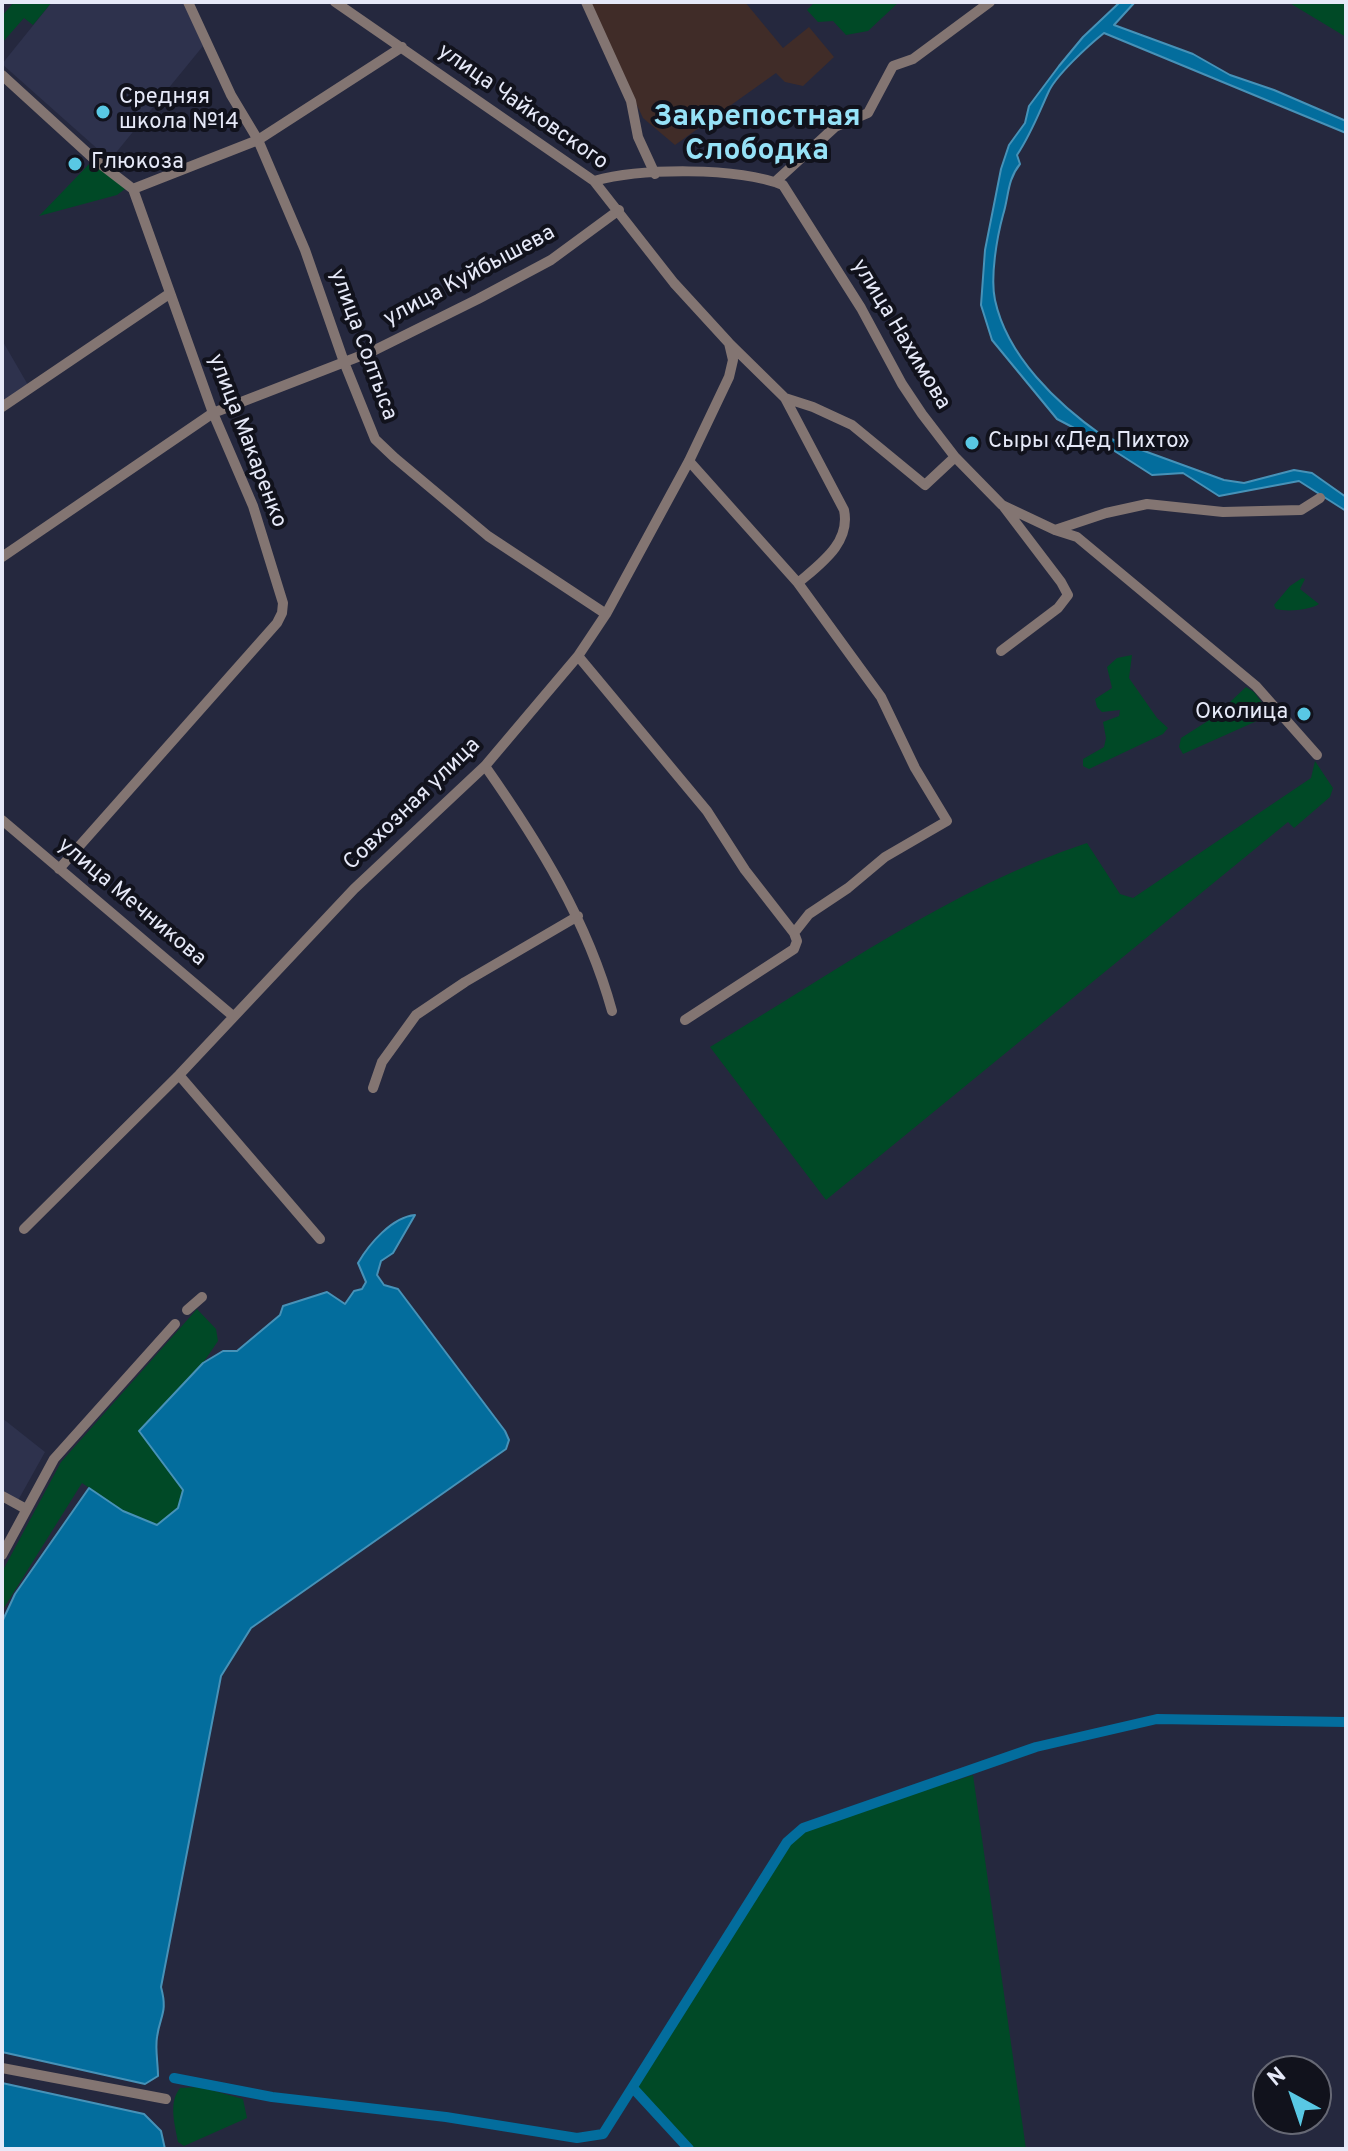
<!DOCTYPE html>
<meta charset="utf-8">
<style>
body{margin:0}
#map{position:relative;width:1348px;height:2151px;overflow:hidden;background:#25283e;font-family:Overpass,sans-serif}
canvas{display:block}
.frame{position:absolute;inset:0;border:4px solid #e6e9f8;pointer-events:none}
.north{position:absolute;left:1252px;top:2055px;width:80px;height:80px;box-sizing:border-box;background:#11121c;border:2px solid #666874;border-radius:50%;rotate:320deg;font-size:22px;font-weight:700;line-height:32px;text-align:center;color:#e6e9f8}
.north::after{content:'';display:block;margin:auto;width:28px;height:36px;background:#59c8e4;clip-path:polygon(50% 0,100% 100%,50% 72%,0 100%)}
</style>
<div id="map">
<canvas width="1348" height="2151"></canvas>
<div class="frame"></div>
<div class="north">N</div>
</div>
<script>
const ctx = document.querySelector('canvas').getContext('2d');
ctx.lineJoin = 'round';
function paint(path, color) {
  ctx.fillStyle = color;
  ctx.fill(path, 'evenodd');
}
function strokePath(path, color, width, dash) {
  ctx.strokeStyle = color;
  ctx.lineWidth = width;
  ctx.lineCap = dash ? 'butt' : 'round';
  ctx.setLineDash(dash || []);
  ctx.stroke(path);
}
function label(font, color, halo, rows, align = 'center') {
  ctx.font = font + ' Overpass,sans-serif';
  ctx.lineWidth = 8;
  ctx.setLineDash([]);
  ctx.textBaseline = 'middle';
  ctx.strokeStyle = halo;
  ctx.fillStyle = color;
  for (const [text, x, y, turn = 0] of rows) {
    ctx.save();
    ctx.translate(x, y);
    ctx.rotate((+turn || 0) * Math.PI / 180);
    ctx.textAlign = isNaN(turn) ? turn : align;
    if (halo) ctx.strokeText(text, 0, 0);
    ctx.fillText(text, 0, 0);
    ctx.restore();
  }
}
const industrial = new Path2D(`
 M588 2H745L783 48 809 27 834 57 803 86 785 82 776 73 675 145 643 118Z`);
const built = new Path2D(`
 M52 2H184L203 46 110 160 2 64Z
 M2 340 28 385 2 403Z
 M2 1418 45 1452 16 1504 2 1496Z`);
const green = new Path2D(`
 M14 2H52L33 25 24 18 2 43V16Z
 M815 2H899L868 31 846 35 833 21 818 22 807 10Z
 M1288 2H1346V37Z
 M94 159 129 186 117 195 39 216Z
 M1302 578 1305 579 1300 589 1319 604C1310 610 1287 612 1276 609L1274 605 1290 586Z
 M1132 655 1129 678 1157 718 1168 728 1163 734 1089 769 1083 766V759L1104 747 1106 738 1103 722 1119 716 1120 710 1102 712 1097 707 1095 699 1112 688 1107 667 1117 658Z
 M1246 687 1254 692 1269 712 1268 716 1183 754 1179 747 1181 738 1214 717Z
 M1315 761 1333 788 1330 797 1294 828 1288 822 826 1200 710 1047C830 975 953 887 1087 843L1120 894 1133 898 1311 778Z
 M197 1309 216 1329 218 1341 203 1363 140 1431 183 1491 178 1508 158 1525 123 1511 82 1483 2 1611V1572L61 1462Z
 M973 1775 1026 2149H689L633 2088 787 1842 803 1828Z
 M200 2087 243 2099 247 2118 184 2146 178 2142C175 2125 168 2103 180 2088Z`);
const water = new Path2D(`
 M1120 2H1135L1114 25 1193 54 1230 75 1274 90 1346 121V133L1104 33C1089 45 1055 76 1048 93 1038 115 1031 134 1017 155L1020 164C1007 180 1009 196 1003 215 997 237 990 277 995 300 1007 356 1057 404 1103 436L1224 480 1244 483 1294 470 1312 473 1346 497V511L1299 481 1219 496 1183 473 1152 475 1099 441 1057 419 992 340 981 305 985 250 1001 169 1009 145 1025 123 1029 106 1059 66 1083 37Z
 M415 1215 393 1253 381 1261 377 1275 384 1285 398 1289 505 1431 509 1440 506 1449 251 1628 221 1676 161 1987C168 2013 160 2015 157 2037 155 2049 158 2063 158 2076L145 2084 2 2052V1622L15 1594 89 1488 123 1511 157 1525 178 1508 183 1490 139 1431 203 1363 223 1351H237L280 1315 283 1306 327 1292 345 1304 354 1291 362 1289 366 1282 358 1263C369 1244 392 1217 415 1215Z
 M2 2083 144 2114 161 2131 165 2149H2Z`);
const canal = new Path2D(`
 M174 2078 272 2097 446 2117 577 2138 603 2134 787 1842 803 1828 1036 1747 1157 1719 1346 1722
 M633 2088 689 2149`);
const street = new Path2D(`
 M188 2 231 95 258 140 305 250 344 362 375 439 395 458 488 536 606 614
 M335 2 594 181 674 283 729 343 785 398 813 407 852 425 925 485 955 457
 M586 2 631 101 638 137 655 174
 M2 75 94 159 133 189
 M594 181C642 168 736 167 783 185L861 308 902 384 922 414 955 457 1002 505 1055 530 1077 537 1256 686 1317 755
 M775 182 835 127 868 113 893 66 913 59 990 2
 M133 189 258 140 402 47
 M785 398 844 510C851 543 820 564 798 583
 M2 407 169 294
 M1055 530 1106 513 1147 504 1223 512 1301 510 1320 498
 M2 557 213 413 373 351 478 299 551 260 619 210
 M1001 651 1058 608 1068 595 1061 582 1004 507
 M578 656 707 811 745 870 794 933
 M485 766C539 843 587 920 612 1011
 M2 820 233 1016
 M59 869 277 623 282 613 283 603 253 506 213 413 133 189
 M685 1020 794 949 797 941 794 933 809 914 848 888 885 857 947 821 915 768 881 697 798 583 689 461
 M179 1075 320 1239
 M373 1088 382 1062 416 1015 465 982 578 916
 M24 1229 179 1075 354 889 485 766 578 656 606 614 689 461 729 377 733 360 729 343
 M187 1310 202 1297
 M2 1496 26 1509
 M2 1555 54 1459 175 1324
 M2 2068 166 2099`);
const markers = [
 [103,112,8,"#59c8e4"],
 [75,164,8,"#59c8e4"],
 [972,443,8,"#59c8e4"],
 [1304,714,8,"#59c8e4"]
];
const poiNames = [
 ["Средняя",119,99],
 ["школа №14",119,124],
 ["Глюкоза",91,164],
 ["Сыры «Дед Пихто»",988,443],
 ["Околица",1288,714,"right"]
];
const streetNames = [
 ["улица Чайковского",522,108,35],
 ["улица Куйбышева",470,277,-28],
 ["улица Нахимова",900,335,59],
 ["улица Солтыса",362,345,70],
 ["улица Макаренко",246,441,69],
 ["Совхозная улица",413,805,-44],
 ["улица Мечникова",131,903,40]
];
const districtNames = [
 ["Закрепостная",757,119],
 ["Слободка",757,153]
];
paint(industrial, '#402c28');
paint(built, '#2e324d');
paint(green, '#004926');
paint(water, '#036d9d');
strokePath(water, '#4792b8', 2);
strokePath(canal, '#036d9d', 10);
strokePath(street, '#837572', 10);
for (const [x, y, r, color] of markers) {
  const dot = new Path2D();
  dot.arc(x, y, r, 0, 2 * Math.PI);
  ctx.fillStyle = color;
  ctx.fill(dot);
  strokePath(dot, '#11121c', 3);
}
label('22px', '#e6e9f8', '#11121c', poiNames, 'left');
label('22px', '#e6e9f8', '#11121c', streetNames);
label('bold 30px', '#96e2f7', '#11121c', districtNames);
</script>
